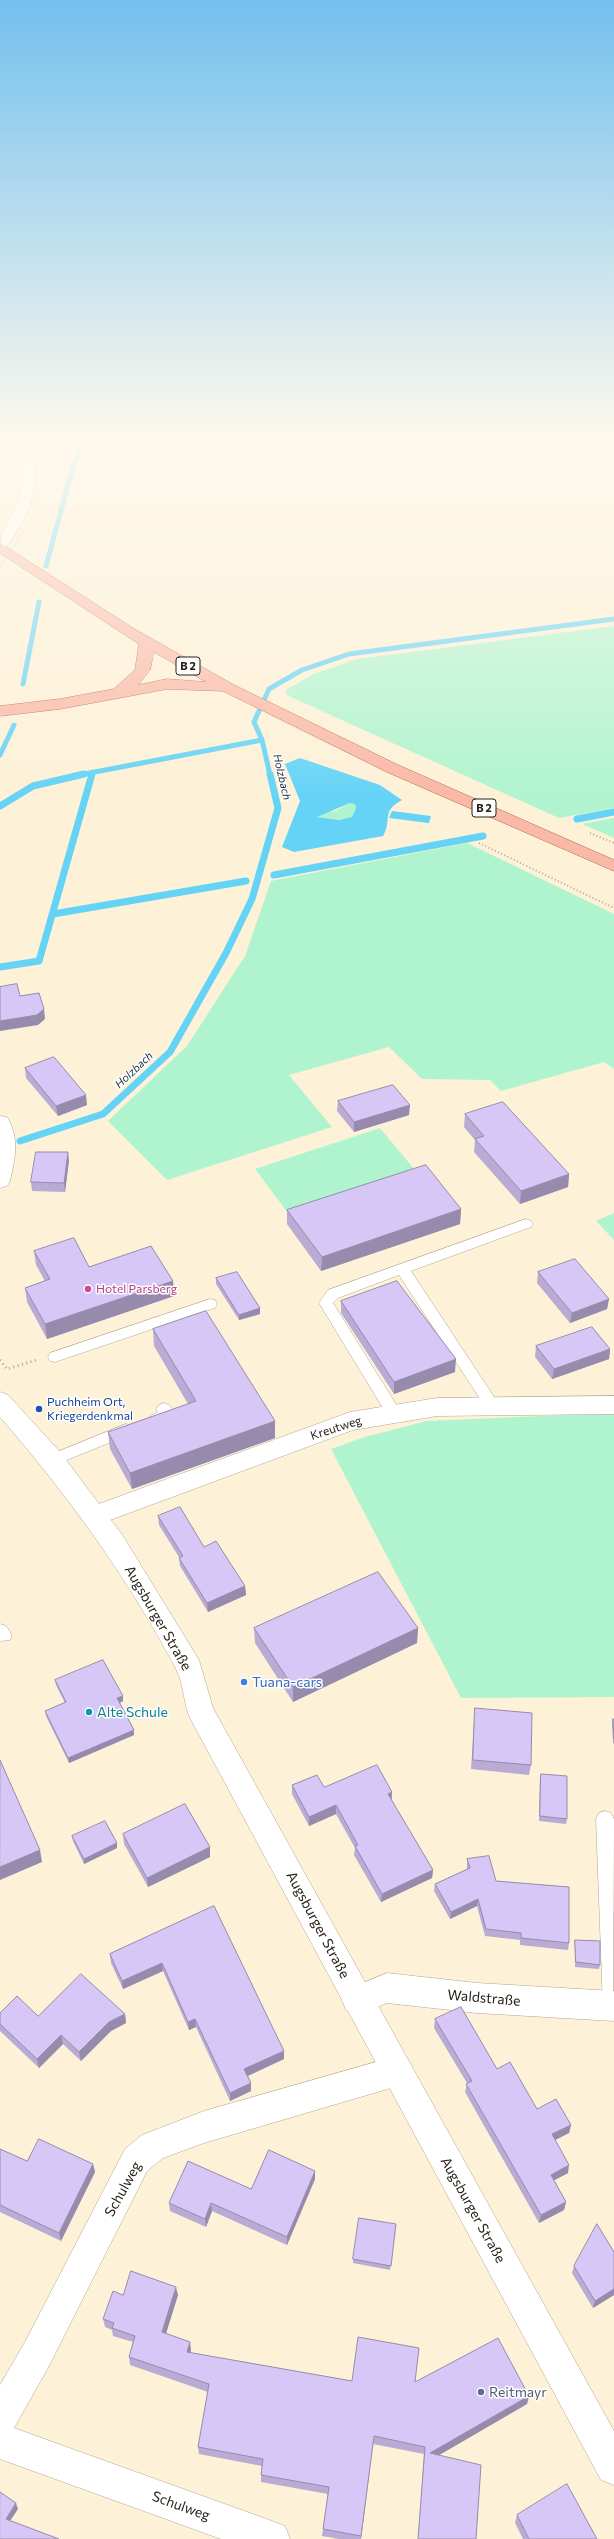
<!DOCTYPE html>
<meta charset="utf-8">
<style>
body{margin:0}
canvas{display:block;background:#fdf1d7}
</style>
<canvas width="614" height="2539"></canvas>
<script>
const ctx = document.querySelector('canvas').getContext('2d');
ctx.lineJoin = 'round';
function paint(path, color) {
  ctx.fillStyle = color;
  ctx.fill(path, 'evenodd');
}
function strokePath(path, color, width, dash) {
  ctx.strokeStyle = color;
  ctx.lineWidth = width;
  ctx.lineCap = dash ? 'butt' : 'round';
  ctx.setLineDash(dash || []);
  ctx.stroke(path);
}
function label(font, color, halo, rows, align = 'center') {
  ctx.font = font + ' Commissioner,sans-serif';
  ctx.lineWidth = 3;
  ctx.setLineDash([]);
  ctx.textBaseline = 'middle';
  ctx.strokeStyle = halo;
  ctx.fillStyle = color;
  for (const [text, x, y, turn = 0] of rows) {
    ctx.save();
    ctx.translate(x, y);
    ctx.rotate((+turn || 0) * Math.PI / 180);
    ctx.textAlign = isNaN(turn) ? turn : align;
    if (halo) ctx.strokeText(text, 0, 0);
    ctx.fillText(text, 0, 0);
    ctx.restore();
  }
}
const green = new Path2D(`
 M614 626V808L559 818 293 698 287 695 285 690 314 674 357 659Z
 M350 803H355L356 808 352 817 339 820 317 817 322 813 335 811Z
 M614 818V838L582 824Z
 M467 843 614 914V1069L604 1062 501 1091 490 1080 422 1079 389 1047 289 1075 332 1127 167 1180 108 1121 187 1046 245 956 271 881Z
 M380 1128 415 1170 288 1213 255 1169Z
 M614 1213V1240L596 1221Z
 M614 1413V1697L461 1698 331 1449 365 1437 427 1421Z`);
const water = new Path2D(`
 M300 758 380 785 402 800C380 812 393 819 383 836L294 852 282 847 300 801 285 764ZM350 803 355 804 356 808 352 817 339 820 317 817Z
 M392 811 431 816 429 823 389 818Z`);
const streamFar1 = new Path2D(`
 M46 566 72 470 83 442
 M23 684 39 602
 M0 755 14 725
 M79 775 262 740
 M92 775 93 772
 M270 775 262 740 254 722 269 689 302 670 349 654 614 619`);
const stream = new Path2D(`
 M0 806 33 786 84 774
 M577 819 614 812
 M274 875 483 836
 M53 914 246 881
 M0 967 39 961 92 774
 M20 1141 103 1114 170 1052 226 953 252 899 278 808 270 774`);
const pathFar2 = new Path2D(`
 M142 442 300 451 405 442
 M49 489 54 464 53 442`);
const pathFar1 = new Path2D(`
 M590 833 614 843
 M479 843 614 908`);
const path = new Path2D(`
 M0 1360 7 1369 37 1360`);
const service = new Path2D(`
 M526 1219 531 1221 533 1224 531 1227 411 1271 498 1403 501 1407 498 1411H488L399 1275 338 1298 333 1303 402 1414 399 1418H389L319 1303 328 1290Z
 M210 1299 215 1300 217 1304 215 1308 55 1362 50 1361 48 1357 50 1353Z
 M164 1403 169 1405 176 1414 173 1418 155 1426 150 1424 147 1420 150 1416 158 1412 156 1409 159 1405Z
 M126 1424 131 1426 134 1430 131 1434 52 1466 47 1464 44 1460 47 1456Z
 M0 1624 6 1626 12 1635 10 1640 0 1641Z
 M605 1811 611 1813 614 1819 613 2015 606 2013 603 2006 596 1819 599 1813Z`);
const minor = new Path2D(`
 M0 1116 7 1117C20 1138 15 1159 10 1181L7 1186 0 1188Z
 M614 1396V1414L437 1416 353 1430 94 1526 85 1523 82 1516 85 1509 350 1412 437 1398Z
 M387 1973 477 1983 614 1991V2021L477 2013 387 2003 357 2015 346 2010 342 2000 346 1990Z
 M397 2056 408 2061 413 2072 408 2083 204 2143 163 2158 147 2171 49 2366 14 2428 272 2521 285 2526 290 2539H221L0 2459V2385L25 2342 125 2149 142 2135 204 2111Z`);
const tertiary = new Path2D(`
 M18 442H30C45 484 29 515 5 549L0 550C0 533 5 528 13 513 25 489 27 467 18 442Z
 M0 1392 8 1395 61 1453 123 1536 199 1660 213 1708 614 2431V2485L601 2480 190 1718C183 1703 184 1683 176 1669 128 1578 67 1494 0 1417Z`);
const primary = new Path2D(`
 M0 543 136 630 234 685 398 765 614 860V871L387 772 223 691 167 689 60 709 0 716V706L60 699 114 689 135 670 139 644 0 553ZM154 652 206 682 167 679 138 685 150 670Z`);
const pathBridge = new Path2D(`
 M0 568 26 527`);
const wall = new Path2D(`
 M25 1068 87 1105 58 1116 26 1078Z
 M338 1101 409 1115 354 1132 337 1111Z
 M465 1114 569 1174 568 1187 520 1204 474 1152 475 1140 464 1127Z
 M69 1160 65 1192 32 1191 31 1182Z
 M461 1209 460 1224 321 1271 287 1224V1210Z
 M34 1251 89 1267 173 1281 174 1296 47 1339 27 1302 25 1288 45 1281 36 1265Z
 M538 1272 609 1299 607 1309 570 1323 537 1283Z
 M216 1278 260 1308V1314L239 1320 216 1284Z
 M341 1301 455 1372 394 1394 341 1313Z
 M153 1329 275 1438 132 1489 110 1449 108 1432 188 1404 154 1346Z
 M536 1346 610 1349 609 1359 552 1379 535 1357Z
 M158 1516 204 1547 245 1586 246 1595 208 1612 180 1566 179 1558V1557L159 1525Z
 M254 1628H418L417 1643 293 1702 255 1643Z
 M55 1680 123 1701 120 1703 134 1730V1735L69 1763 46 1716 45 1711 65 1703 56 1685Z
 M475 1708 531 1765 529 1775 471 1769Z
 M613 1719H614V1744L613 1743 612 1724Z
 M541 1774 567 1819 566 1824 539 1821 540 1779Z
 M292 1785 392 1792V1801L433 1870 432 1878 381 1902 354 1855 355 1848 336 1814 309 1826 292 1794Z
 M123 1834 210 1857 148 1887 124 1844Z
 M72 1836 117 1843V1848L84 1864 73 1841Z
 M467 1859 496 1881 569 1943 568 1950 520 1945V1940L485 1936 477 1906 450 1919 434 1891 435 1884 467 1869Z
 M214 1906 284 2059 248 2076 251 2083V2091L230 2101 196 2027 189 2030 163 1971 123 1989 111 1963 110 1954Z
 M575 1940 600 1965 599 1969 575 1967Z
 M0 2013 38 2016 125 2014 126 2023 111 2031 81 2061 63 2044 39 2068 0 2031Z
 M435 2019 497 2069 537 2109 571 2125 569 2133 555 2140 568 2173 554 2180 566 2202 564 2210 539 2223 465 2092 467 2083 434 2028Z
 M0 2149 27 2161 93 2164 95 2172 61 2241 0 2212Z
 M315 2171V2179L287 2245 212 2211 206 2227 170 2211 169 2203 251 2189Z
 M396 2224 390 2270 353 2263V2259Z
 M614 2252V2295L593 2308 572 2273 574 2266Z
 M123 2295H178L166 2333 191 2350 190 2353 352 2381 415 2382 529 2396 527 2404 439 2455 476 2539H418L424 2454 373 2444 361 2539H339L322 2536 328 2494 261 2482V2475L262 2466 199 2454 198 2447 208 2392 130 2365 129 2357 133 2342 113 2336 112 2330 105 2327 103 2319Z
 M517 2515 597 2539H523L515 2523Z`);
const shadedWall = new Path2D(`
 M44 1009 45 1019 38 1025 0 1031V1021Z
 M86 1095 87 1105 58 1116 56 1106Z
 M410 1105 409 1115 354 1132V1122Z
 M68 1152 69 1160 65 1192 64 1183Z
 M569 1174 568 1187 520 1204 521 1191Z
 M461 1209 460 1224 321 1271 322 1257Z
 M173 1281 174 1296 47 1339 45 1324Z
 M609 1299 607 1309 570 1323 572 1313Z
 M260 1308V1314L239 1320V1315Z
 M610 1349 609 1359 552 1379 554 1369Z
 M456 1359 455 1372 394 1394V1382Z
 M275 1421V1438L132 1489 130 1473Z
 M245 1586 246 1595 208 1612 207 1603Z
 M418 1628 417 1643 293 1702V1687Z
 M123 1696V1701L118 1703 117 1698Z
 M134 1730V1735L69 1763 68 1758Z
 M392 1792 391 1801 388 1794Z
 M336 1805V1814L309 1826V1817Z
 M117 1843V1848L84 1864V1859Z
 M210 1847V1857L148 1887 147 1878Z
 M40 1850 42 1862 0 1880V1867Z
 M433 1870 432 1878 381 1902 382 1894Z
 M478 1899 477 1906 450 1919 451 1912Z
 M162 1963 163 1971 123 1989 122 1981Z
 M125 2014 126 2023 111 2031 81 2061 79 2052 109 2022Z
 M195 2019 196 2027 189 2030 188 2022Z
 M61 2035 63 2044 39 2068 37 2059Z
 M284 2051V2059L245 2077 244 2069Z
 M251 2083V2091L230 2101V2093Z
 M571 2125 569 2133 551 2142 552 2134Z
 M93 2164 95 2172 61 2241 59 2233Z
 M569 2165 568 2173 549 2183 551 2175Z
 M315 2171V2179L287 2245V2237Z
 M566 2202 564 2210 539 2223 541 2215Z
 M211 2203 212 2211 206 2227 205 2219Z
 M176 2287 178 2295 164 2340 162 2332Z
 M614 2289V2295L593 2308 595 2301Z
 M190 2342 191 2350 188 2360 187 2352Z
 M529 2396 527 2404 429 2461 430 2453Z
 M374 2436 373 2444 361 2539V2536Z
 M16 2503 18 2509 8 2524 6 2519Z`);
const building = new Path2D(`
 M17 984 20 996 39 993 44 1009 37 1015 0 1021V987Z
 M54 1057 86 1095 56 1106 25 1068Z
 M393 1085 410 1105 354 1122 338 1101Z
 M503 1102 569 1174 521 1191 475 1139 484 1136 465 1114Z
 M36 1152H68L64 1183 31 1182Z
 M426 1165 461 1209 322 1257 287 1210Z
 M74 1238 89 1267 151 1246 173 1281 45 1324 25 1288 50 1279 34 1251Z
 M575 1259 609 1299 572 1313 538 1272Z
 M237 1272 260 1308 239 1315 216 1278Z
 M397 1281 456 1359 394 1382 341 1301Z
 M206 1311 275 1421 130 1473 108 1432 196 1401 153 1329Z
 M592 1327 610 1349 554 1369 536 1346Z
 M180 1507 204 1547 216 1541 245 1586 207 1603 179 1558 183 1556 158 1516Z
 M378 1572 418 1628 293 1687 254 1628Z
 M103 1660 123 1696 117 1698 134 1730 68 1758 45 1711 66 1702 55 1680Z
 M475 1708 532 1713 531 1765 473 1760Z
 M613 1719H614V1738Z
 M0 1760 40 1850 0 1867Z
 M377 1765 392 1792 388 1794 433 1870 382 1894 355 1846 358 1845 336 1805 309 1817 292 1785 317 1775 324 1787Z
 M541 1774 567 1776V1819L540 1816Z
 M185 1804 210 1847 147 1878 123 1834Z
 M105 1821 117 1843 84 1859 72 1836Z
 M489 1856 496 1881 569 1887V1943L521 1938V1933L486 1929 478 1899 451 1912 435 1884 470 1868 467 1859Z
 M214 1906 284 2051 244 2069 251 2083 230 2093 195 2019 188 2022 162 1963 122 1981 110 1954Z
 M575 1940 600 1941V1965L576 1962Z
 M81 1974 125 2014 109 2022 79 2052 61 2035 37 2059 0 2024V2013L17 1996 38 2016Z
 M461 2007 497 2069 510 2062 537 2109 556 2099 571 2125 552 2134 569 2165 551 2175 566 2202 541 2215 466 2084 472 2081 435 2019Z
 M39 2139 93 2164 59 2233 0 2205V2149L27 2161Z
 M269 2150 315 2171 287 2237 211 2203 205 2219 169 2203 188 2161 251 2189Z
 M359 2218 396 2224 391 2266 353 2259Z
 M597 2224 614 2252V2289L595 2301 574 2266Z
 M131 2271 176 2287 162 2332 190 2342 187 2352 352 2381 358 2337 419 2348 415 2382 498 2338 529 2396 430 2453 481 2465 476 2539H418L425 2447 374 2436 361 2536 323 2529 329 2487 261 2475 263 2459 198 2447 209 2384 129 2357 135 2336 112 2328 114 2323 103 2319 113 2291 123 2295Z
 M567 2484 597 2539H529L517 2515Z
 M0 2492 16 2503 6 2519 59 2539H0Z`);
const markers = [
 [88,1289,4,"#d1479c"],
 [39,1409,4,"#1a4fb4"],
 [244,1682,4,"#3f7fe0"],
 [89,1712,4,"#0f9aa8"],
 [481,2392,4,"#5c6f8a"]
];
const shields = [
 [188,666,24],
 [484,808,24]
];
const shieldNames = [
 ["B 2",188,666],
 ["B 2",484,808]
];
const farWaternames = [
 ["Holzbach",282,777,77],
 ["Holzbach",134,1070,-43]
];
const hotelNames = [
 ["Hotel Parsberg",96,1289]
];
const transitNames = [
 ["Puchheim Ort,",47,1402],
 ["Kriegerdenkmal",47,1416]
];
const streetNames = [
 ["Kreutweg",336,1428,-18]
];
const nearStreetnames = [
 ["Augsburger Straße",158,1618,60],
 ["Augsburger Straße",318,1925,62],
 ["Waldstraße",484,1998,5],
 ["Schulweg",123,2189,-61],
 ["Augsburger Straße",473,2210,61],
 ["Schulweg",181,2506,20]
];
const nearShopnames = [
 ["Tuana-cars",252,1682]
];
const nearCulturenames = [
 ["Alte Schule",97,1712]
];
const nearServicenames = [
 ["Reitmayr",489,2392]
];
paint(green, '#b0f4cf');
paint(water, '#65d3f6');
strokePath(streamFar1, '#65d3f6', 5);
strokePath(stream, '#65d3f6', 7);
strokePath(service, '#b2a68f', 1);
strokePath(minor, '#b2a68f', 1);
strokePath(tertiary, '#b2a68f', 1);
strokePath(primary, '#ae6550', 1);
strokePath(pathFar2, '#b3a995', 1.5, [0.5, 2]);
strokePath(pathFar1, '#b3a995', 2, [1, 2.5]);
strokePath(path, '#b3a995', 3, [1, 3.5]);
paint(service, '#fff');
paint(minor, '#fff');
paint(tertiary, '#fff');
paint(primary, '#fab8a7');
strokePath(pathBridge, '#b3a995', 1.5, [0.5, 2]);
paint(wall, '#b9abd4');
paint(shadedWall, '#968bac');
paint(building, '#d7c7f6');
strokePath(building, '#968bac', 1);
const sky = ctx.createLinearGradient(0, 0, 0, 797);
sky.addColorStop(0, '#73c0ee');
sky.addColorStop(0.55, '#fef9ed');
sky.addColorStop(1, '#fef9ed00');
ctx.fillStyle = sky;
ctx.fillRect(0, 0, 614, 797);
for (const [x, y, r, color] of markers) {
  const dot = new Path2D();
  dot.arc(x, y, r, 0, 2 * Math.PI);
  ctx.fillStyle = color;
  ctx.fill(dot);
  strokePath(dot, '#fff', 1.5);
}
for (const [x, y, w] of shields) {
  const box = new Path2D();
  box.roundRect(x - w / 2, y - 9, w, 18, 3);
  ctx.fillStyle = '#fff';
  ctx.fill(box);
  strokePath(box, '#28231a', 1);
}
label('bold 11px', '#28231a', null, shieldNames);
label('italic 11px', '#1b2f36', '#fff', farWaternames);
label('12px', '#b23c85', '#fff', hotelNames, 'left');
label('12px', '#164399', '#fff', transitNames, 'left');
label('12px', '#28231a', '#fff', streetNames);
label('14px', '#28231a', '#fff', nearStreetnames);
label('14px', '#366cbe', '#fff', nearShopnames, 'left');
label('14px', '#0d838f', '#fff', nearCulturenames, 'left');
label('14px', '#4e5e75', '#fff', nearServicenames, 'left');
</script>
